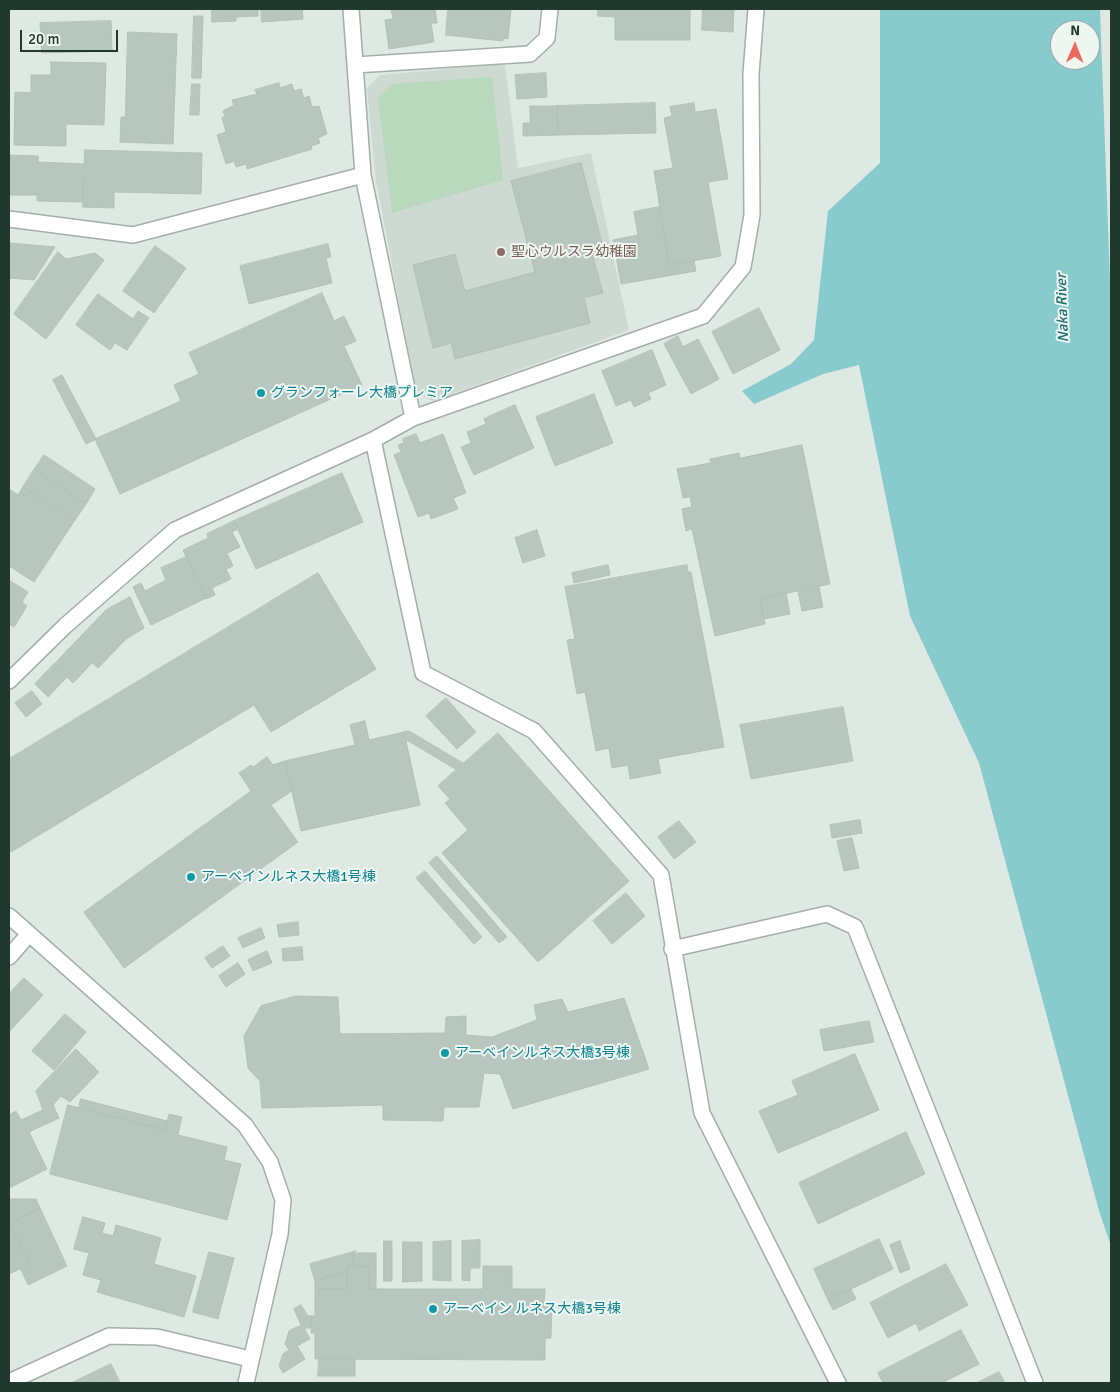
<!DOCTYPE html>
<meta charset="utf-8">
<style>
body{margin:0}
#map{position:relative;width:1120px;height:1392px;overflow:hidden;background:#dee9e3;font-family:Signika,sans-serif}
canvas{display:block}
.frame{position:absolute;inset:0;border:10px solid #21382e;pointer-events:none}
.north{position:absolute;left:1050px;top:20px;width:50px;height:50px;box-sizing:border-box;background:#eef6f1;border:1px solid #9caaa3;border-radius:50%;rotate:1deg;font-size:14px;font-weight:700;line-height:20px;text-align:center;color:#21382e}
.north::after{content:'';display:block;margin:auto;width:18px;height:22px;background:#ea6a5b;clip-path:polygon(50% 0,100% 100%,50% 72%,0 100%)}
.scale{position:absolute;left:20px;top:30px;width:98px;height:22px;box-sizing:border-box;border:2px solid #21382e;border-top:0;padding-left:6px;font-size:15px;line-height:18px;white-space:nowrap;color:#21382e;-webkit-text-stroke:4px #eef6f1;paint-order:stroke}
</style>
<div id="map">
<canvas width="1120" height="1392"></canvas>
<div class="frame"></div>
<div class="north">N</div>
<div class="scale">20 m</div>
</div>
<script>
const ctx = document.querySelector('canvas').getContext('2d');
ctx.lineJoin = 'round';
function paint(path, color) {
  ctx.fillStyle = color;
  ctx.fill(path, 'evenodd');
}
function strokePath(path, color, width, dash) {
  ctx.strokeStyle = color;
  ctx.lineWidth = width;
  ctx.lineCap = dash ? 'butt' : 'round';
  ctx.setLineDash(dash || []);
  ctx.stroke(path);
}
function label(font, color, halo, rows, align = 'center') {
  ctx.font = font + ' Signika,"Noto Sans JP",sans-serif';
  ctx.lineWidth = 4;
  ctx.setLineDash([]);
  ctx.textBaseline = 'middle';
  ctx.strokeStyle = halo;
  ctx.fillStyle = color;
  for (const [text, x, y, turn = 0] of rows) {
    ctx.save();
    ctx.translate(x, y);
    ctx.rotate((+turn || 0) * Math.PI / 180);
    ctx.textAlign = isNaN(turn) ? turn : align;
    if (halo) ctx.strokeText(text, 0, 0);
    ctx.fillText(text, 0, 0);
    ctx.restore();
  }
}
const built = new Path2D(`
 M505 64 518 168 591 153 629 330 433 401 416 393 375 175 367 88 380 75Z`);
const green = new Path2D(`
 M492 77 503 180 392 213 378 97 393 84Z`);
const water = new Path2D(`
 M880 9H1100L1111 308V1246L1099 1211 979 763 910 616 859 365 823 374 754 404 742 391 791 364 814 340 828 211 880 163ZM1060 30H1090V60H1060Z`);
const building = new Path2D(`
 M212 9H258V16L236 17V21L212 22Z
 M261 9H302L303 19 262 22Z
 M391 9H435L437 23H431L434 42 389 49 385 20 393 19Z
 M448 9H511L508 39 503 38V41L446 35Z
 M598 9H690V40H615V17L598 16Z
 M703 9H734L733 32 702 30Z
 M194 16H203L201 78H192Z
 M111 21 112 51 42 53 40 23Z
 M128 32 177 34 173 144 120 142 121 117H125Z
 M51 62 106 63 104 125 66 124V146L14 145 15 92 31 93V75H51Z
 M546 73 547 97 517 99 515 75Z
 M279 83 280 88 292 84 294 91 301 89 304 98 309 96 312 107 319 106 327 134 318 138 320 143 311 146 312 149 247 169 246 164 236 167 234 161 226 164 217 135 226 132 222 118 225 116 223 111 234 105 232 100 257 94 255 90Z
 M192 84H200L199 115H190Z
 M655 103 656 133 558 135 557 106Z
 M694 103 695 112 716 109 728 179 708 182 721 256 669 265 654 171 673 168 664 118 672 116 670 107Z
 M530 106H557L558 135 523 136V123H530Z
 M85 150 202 153 201 194 114 192V208L83 207Z
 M10 155 38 156V162L84 164 83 202 37 201V195H9Z
 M581 163 605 254 593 257 603 293 584 298 590 323 455 359 451 343 433 348 413 265 455 254 465 291 535 272 511 181Z
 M659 207 669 265 694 261 696 271 621 284 613 240 638 235 634 212Z
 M9 243 55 247 34 280 9 278Z
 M328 244 331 257 326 258 332 283 249 304 240 266Z
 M155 246 186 268 154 313 123 291Z
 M58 252 66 259 95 253 104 260 46 339 14 314Z
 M322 293 334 321 344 316 356 341 344 346 362 385 120 494 95 439 181 401 174 385 199 374 189 353Z
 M98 294 133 319 138 311 149 318 127 350 115 343 110 350 76 325Z
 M759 308 780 350 733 374 712 332Z
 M678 336 683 347 698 339 719 379 691 394 664 344Z
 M652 350 666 385 648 393 651 399 634 407 631 400 616 406 602 371Z
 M62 375 96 439 86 444 53 380Z
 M594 394 613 443 555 466 536 417Z
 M515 405 534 448 474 475 461 447 471 443 467 432 486 424 484 419Z
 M416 434 420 443 443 434 466 493 453 498 458 509 431 519 429 513 418 517 394 455 401 452 398 445 404 443 403 439Z
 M802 445 830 584 760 599 765 624 715 636 692 529 686 531 682 509 692 507 690 497 683 498 677 469 711 463 710 459 739 453 740 458Z
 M44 455 95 489 86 504 34 470Z
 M34 470 86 504 75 520 23 487Z
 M342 473 363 522 256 569 234 521Z
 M23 487 75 520 34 582 9 566V489L18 495Z
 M234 521 238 529 232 532 240 547 227 553 233 566 226 569 231 579 212 588 215 595 206 599 183 550 208 538 207 534Z
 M537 530 545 556 523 563 515 538Z
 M186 557 206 598 151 625 133 587 141 583 145 591 166 580 161 568Z
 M608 565 610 575 574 583 572 573Z
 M687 565 688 572H691L724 747 658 759 661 773 630 779 628 765 612 768 609 748 596 751 585 692 577 694 567 640 575 639 565 587Z
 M318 573 376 669 271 732 254 705 11 852 9 848V759Z
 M9 580 28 592 22 602 27 606 14 627 9 624Z
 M819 587 823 607 802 611 798 591Z
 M786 593 790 614 764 619 760 599Z
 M130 597 144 628 125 640 98 668 92 663 73 683 54 664 106 610Z
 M54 664 67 677 48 697 35 684Z
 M32 691 42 704 26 717 15 703Z
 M446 698 476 732 457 749 426 716Z
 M843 707 853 761 751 779 740 725Z
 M365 721 369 740 404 732 420 805 301 831 285 761 355 745 350 725Z
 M409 731 463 763 457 770 405 739 404 732Z
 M498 733 629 881 538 962 442 853 468 830 445 803 450 799 438 786Z
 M267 757 273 765 285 761 292 791 271 805 298 842 124 968 84 912 251 791 239 773 251 765 253 767Z
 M860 820 862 833 832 838 830 825Z
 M679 821 696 842 674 859 658 837Z
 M852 838 859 868 844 871 837 841Z
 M437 856 507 937 499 943 429 863Z
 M425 871 482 937 474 944 416 878Z
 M626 893 645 916 612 944 593 921Z
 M298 922 299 935 279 937 277 925Z
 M261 928 265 938 243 948 238 938Z
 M223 946 230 956 212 968 205 958Z
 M302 947 303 960 283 961 282 949Z
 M267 951 272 963 253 971 248 960Z
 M238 963 245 974 226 987 219 976Z
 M24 978 43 995 9 1032V994Z
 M296 996 338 997 340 1034 445 1033 446 1017 466 1016V1035L492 1037 537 1020 534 1005 562 999 568 1012 624 998 649 1069 513 1109 500 1074 484 1073 479 1107H444L443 1121 383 1120V1105L262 1108 260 1081 248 1068 244 1036 261 1006Z
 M65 1014 86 1032 54 1070 32 1051Z
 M869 1021 874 1042 824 1051 820 1030Z
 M76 1049 99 1072 70 1102 61 1096 53 1105 59 1118 29 1132 47 1169 9 1188V1115L16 1111 21 1120 43 1110 36 1091Z
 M855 1054 879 1110 778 1153 759 1111 798 1095 792 1081Z
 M81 1099 167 1121 165 1130 79 1108Z
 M68 1105 165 1130 169 1114 182 1117 178 1135 227 1147 224 1160 241 1164 227 1220 50 1174Z
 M906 1132 925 1174 818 1224 799 1183Z
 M9 1199H36L40 1208 9 1225Z
 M40 1208 67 1266 28 1285 20 1268 30 1264 10 1224Z
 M83 1217 105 1223 102 1233 113 1236 116 1225 161 1238 154 1264 196 1276 184 1317 97 1292 101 1280 83 1275 89 1253 74 1249Z
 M10 1224 30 1264 9 1274V1225Z
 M879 1239 893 1269 828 1300 814 1269Z
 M480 1240V1268H470V1281L462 1280V1241Z
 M384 1241H392V1281H384Z
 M451 1241V1281L433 1280V1242Z
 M900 1241 910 1269 900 1273 890 1245Z
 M403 1242H422V1281L403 1282Z
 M356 1251 353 1253 354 1266H347V1271L315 1281 310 1264Z
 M209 1252 234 1258 218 1319 193 1312Z
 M353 1253H376V1289H369V1266H354Z
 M946 1264 968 1305 919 1331 916 1323 888 1338 870 1303Z
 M347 1266H369V1289H483V1266H512V1289H545L544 1303H552L551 1338H545V1360L315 1359V1333H311L312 1316H315V1289H347Z
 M347 1271V1289H315V1281Z
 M851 1289 856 1299 833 1310 828 1300Z
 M301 1305 308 1316H312L311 1328H304L310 1339 297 1346 305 1359 283 1373 279 1366 283 1354 289 1350 285 1344 289 1331 301 1325 294 1309Z
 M961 1330 979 1364 942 1383H883L878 1373Z
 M319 1359H355V1376H318Z
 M111 1364 114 1370 86 1383H75L74 1382Z
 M114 1370 120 1383H86Z
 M999 1372 1005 1383H977Z`);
const street = new Path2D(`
 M355 65 530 54 547 38 550 9
 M9 219 133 235 363 175
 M413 418 703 316 743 267 752 215 751 74 756 9
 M373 440 423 673 534 731 661 875 702 1113 838 1383
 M9 681 65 626 175 530 373 440 413 418 363 175 351 9
 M9 916 245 1125 270 1162 283 1200 280 1234 246 1383
 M672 949 827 914 855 927 1035 1383
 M9 957 29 934
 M9 1382 109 1336 157 1337 250 1359`);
const markers = [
 [501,252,5,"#8d6e63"],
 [261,393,5,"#0f9aa8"],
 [191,877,5,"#0f9aa8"],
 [445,1053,5,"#0f9aa8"],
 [433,1309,5,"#0f9aa8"]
];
const educationNames = [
 ["聖心ウルスラ幼稚園",511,252]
];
const cultureNames = [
 ["グランフォーレ大橋プレミア",271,393],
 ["アーベインルネス大橋1号棟",201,877],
 ["アーベインルネス大橋3号棟",455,1053],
 ["アーベイン ルネス大橋3号棟",443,1309]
];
const waterNames = [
 ["Naka River",1063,308,-92]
];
paint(built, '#cdd9d1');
paint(green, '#b8d9bc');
paint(water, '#88cbcc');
paint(building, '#b7c6be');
strokePath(building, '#b1c2b9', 1);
strokePath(street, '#a2b0a9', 18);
strokePath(street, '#fff', 15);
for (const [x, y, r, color] of markers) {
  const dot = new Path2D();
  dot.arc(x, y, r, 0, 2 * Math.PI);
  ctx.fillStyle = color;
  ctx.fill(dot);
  strokePath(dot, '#eef6f1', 2);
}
label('14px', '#785e54', '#eef6f1', educationNames, 'left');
label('14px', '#0d838f', '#eef6f1', cultureNames, 'left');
label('italic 15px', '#1f6e70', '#eef6f1', waterNames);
</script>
